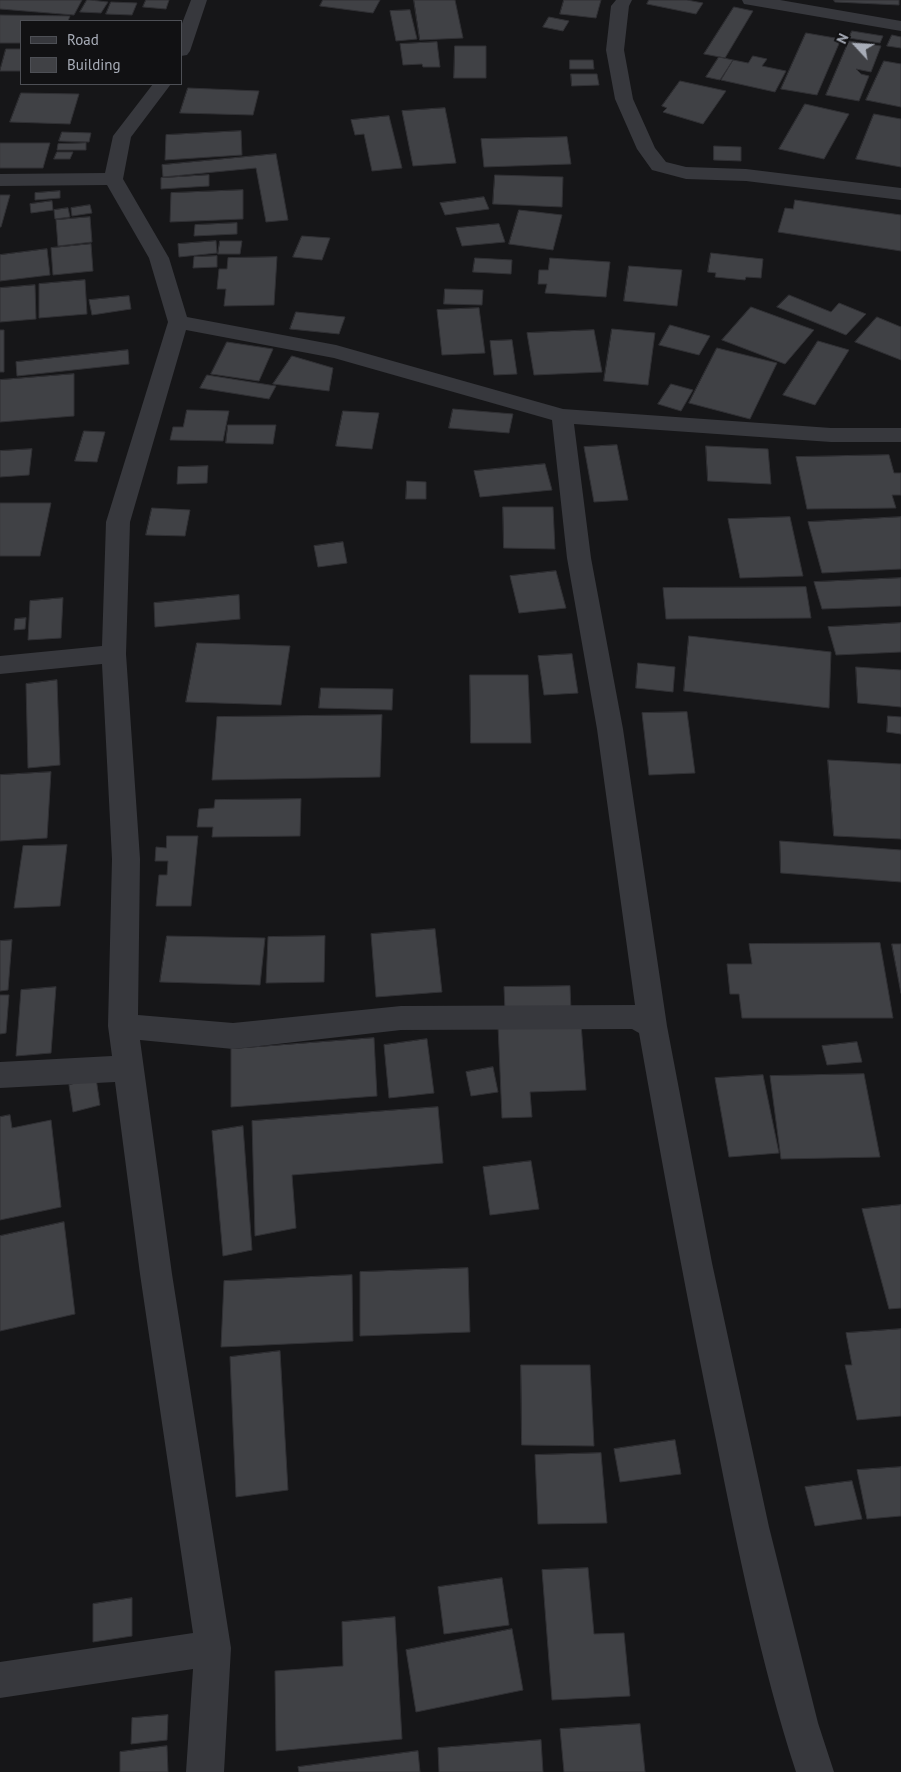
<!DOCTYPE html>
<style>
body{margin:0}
#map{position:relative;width:901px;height:1772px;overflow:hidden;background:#161618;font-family:"PT Sans",sans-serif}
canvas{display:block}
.legend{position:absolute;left:20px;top:20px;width:162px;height:65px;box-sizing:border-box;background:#111113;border:1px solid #4d4f55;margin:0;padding:6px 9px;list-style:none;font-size:15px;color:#a8adb8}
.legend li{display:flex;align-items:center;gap:10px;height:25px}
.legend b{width:25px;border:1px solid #4d4f55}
.north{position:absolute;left:831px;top:20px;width:50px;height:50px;-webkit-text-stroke:4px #111113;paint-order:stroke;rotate:295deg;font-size:14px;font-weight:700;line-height:20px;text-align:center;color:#a8adb8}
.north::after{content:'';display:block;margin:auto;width:18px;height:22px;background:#a8adb8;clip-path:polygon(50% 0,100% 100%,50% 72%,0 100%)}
</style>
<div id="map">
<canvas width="901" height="1772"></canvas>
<ul class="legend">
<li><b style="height:6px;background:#37383d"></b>Road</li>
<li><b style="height:14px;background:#404145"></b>Building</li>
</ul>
<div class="north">N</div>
</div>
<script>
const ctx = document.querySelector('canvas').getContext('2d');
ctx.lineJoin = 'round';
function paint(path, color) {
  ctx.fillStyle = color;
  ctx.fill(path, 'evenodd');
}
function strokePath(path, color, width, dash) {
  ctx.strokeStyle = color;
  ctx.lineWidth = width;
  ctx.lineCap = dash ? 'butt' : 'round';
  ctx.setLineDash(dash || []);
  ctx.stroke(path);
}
const building = new Path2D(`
 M0 0H82L74 15 0 9Z
 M87 0H90L108 2 101 13 80 12Z
 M146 0H169L166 9 143 7Z
 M323 0H380L373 13 320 6Z
 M414 0H455L463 38 420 40Z
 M564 0H601L596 18 560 14Z
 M649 0H687L703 3 696 14 647 4Z
 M834 0H899V5L835 2Z
 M111 2 137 3 132 15 106 14Z
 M734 7 753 11 725 58 704 54Z
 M410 10 417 39 396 41 390 11Z
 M0 15 70 16 68 21H21V43H0Z
 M549 17 569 21 563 31 543 27Z
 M852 31 883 36 880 43 849 38Z
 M806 33 841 39 817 95 781 89Z
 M892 35 901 37V48L887 46Z
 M849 41 881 46 871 72 856 69 861 74 869 76 859 101 826 95Z
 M437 42 440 67H423L422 64 403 65 400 44Z
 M455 46H486V78H454Z
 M6 49H21V71H0Z
 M753 56 767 59 762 66 786 71 775 92 721 80 733 60 748 63Z
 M719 57 733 60 720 80 706 77Z
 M570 60H593L594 69H570Z
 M884 61 901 64V107L866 100Z
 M571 74H597L599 85 572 86Z
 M680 81 726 91 703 124 663 112 667 108 662 106Z
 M188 88 259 91 253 115 180 113Z
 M21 93 79 94 70 124 10 122Z
 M805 104 849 114 824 159 779 149Z
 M445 108 456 163 413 166 402 111Z
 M874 114 901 119V167L856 159Z
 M389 116 402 168 372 171 364 134 355 135 351 120Z
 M241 131 242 155 165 160 166 135Z
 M62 132 91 133 89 142 59 141Z
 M567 137 571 164 484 167 481 139Z
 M0 143H50L43 168H0Z
 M86 143V150H57L58 144Z
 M714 146 741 147V161L714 160Z
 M57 152H73L70 159H54Z
 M276 154 288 220 266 222 256 168 163 177 162 165Z
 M209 175V186L161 189V178Z
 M495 175 563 177 562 207 493 204Z
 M243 190V219L170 222 171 193Z
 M60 191V198L35 200V193Z
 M0 195H10L1 227H0Z
 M484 197 489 209 445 215 440 203Z
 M795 200 901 215V251L778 232 785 208 793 209Z
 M52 201 53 210 31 213 30 204Z
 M90 205 92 213 72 216 71 208Z
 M68 208 70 217 55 219 54 210Z
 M519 210 562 215 553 250 509 244Z
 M90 217 92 242 58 246 56 220Z
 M237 223V234L194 236 195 225Z
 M499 224 505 242 462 246 456 228Z
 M302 236 330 238 322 260 293 257Z
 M216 241 217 253 179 257 178 244Z
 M220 241H242L240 254H218Z
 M91 244 93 271 53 275 51 248Z
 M47 249 50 275 0 281V255Z
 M711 253 763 259 761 278 746 277 745 280 715 277 716 273 708 272Z
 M217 256V267L193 268 194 257Z
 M277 257 274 305 224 306 226 289H217L219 269H227L228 258Z
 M475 258 512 260 511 274 473 272Z
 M550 258 610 262 606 297 545 293 547 284H538L539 270H548Z
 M629 266 682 270 677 306 624 301Z
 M85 280 87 314 39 318V284Z
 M35 285 36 319 0 322V288Z
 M445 289 483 290 482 305 444 304Z
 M789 295 831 312 839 303 866 314 846 335 777 307Z
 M129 296 131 309 92 315 89 300Z
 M751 307 814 330 785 364 722 340Z
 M479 308 485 353 442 355 437 310Z
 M296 312 345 317 339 334 290 329Z
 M877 317 901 327V360L855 342Z
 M670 325 710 336 699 355 659 345Z
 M612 329 655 333 648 385 604 381Z
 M0 330H4V372H0Z
 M594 330 602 372 534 375 527 333Z
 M512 340 517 374 494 375 490 341Z
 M818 341 849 350 815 405 783 395Z
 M227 342 273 349 259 381 211 374Z
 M717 348 777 363 750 419 689 403Z
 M128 350 129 364 17 376 16 362Z
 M292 356 333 368 329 391 273 384Z
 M74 374V416L0 422V380Z
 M207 375 276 386 269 399 200 388Z
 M671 384 693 390 681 411 658 404Z
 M453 409 513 414 509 433 449 428Z
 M187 410 229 411 223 441 170 440 173 427H183Z
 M343 411 379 413 372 449 336 446Z
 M228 425H276L273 444 226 443Z
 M84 431 105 432 97 462 75 461Z
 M617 445 628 500 594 502 584 447Z
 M706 446 768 449 771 484 708 481Z
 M32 449 29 475 0 477V451Z
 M889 455 894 473H901V495H892L896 508 807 509 796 457Z
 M545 464 552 490 480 497 474 471Z
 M208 466 207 483 177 484 178 467Z
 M407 481 426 482V499H406Z
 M0 503H51L40 556H0Z
 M503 507H553L555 549 504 548Z
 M152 508 190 510 185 536 146 535Z
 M790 517 803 576 740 578 728 519Z
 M901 517V569L822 573 808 522Z
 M343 542 347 563 318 567 314 546Z
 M556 571 566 608 519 613 510 576Z
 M901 578V606L822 609 814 582Z
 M806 587 811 618 666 619 663 588Z
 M239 595 240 619 155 627 154 603Z
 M63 598 61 638 28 640 30 601Z
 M26 618 25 629 14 630 15 619Z
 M901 623V652L836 655 828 627Z
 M689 636 831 652 829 708 684 691Z
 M197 643 290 646 281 705 186 702Z
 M572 654 578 693 544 695 538 656Z
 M638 663 675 667 673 692 636 688Z
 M856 667 901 670V707L858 703Z
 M470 675H528L531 743H471Z
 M57 680 60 765 28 768 26 684Z
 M321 688 393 689 392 710 319 708Z
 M687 712 695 773 649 775 642 713Z
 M382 715 380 777 212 780 217 717Z
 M888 716 901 717V734L887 732Z
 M828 760 901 764V839L834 836Z
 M51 772 47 838 0 841V775Z
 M301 799 300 836 212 837 213 827H197L199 809 214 808 215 800Z
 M167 836H198L191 906H156L159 875H167L168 861H155L156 847 166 848Z
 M780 841 901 850V882L781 873Z
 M67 845 60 906 14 908 23 846Z
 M435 929 442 992 376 997 371 934Z
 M167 936 265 938 260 985 160 982Z
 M325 936 324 982 266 983 268 937Z
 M12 940 8 990 0 991V941Z
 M880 943 893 1018H742L739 994H730L727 964H752L749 944Z
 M892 944H901V993Z
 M570 986 571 1010 505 1011 504 987Z
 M56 987 51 1053 16 1056 21 990Z
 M0 995H9L6 1033 0 1034Z
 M581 1023 586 1090 530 1092 532 1117 502 1118 498 1025Z
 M374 1038 377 1096 231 1107V1049Z
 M427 1039 434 1093 389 1098 384 1045Z
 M857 1042 862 1062 827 1065 822 1046Z
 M493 1067 498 1092 471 1096 466 1072Z
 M864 1074 880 1157 781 1159 770 1076Z
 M763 1075 779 1153 729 1157 715 1078Z
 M96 1078 100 1105 73 1112 69 1085Z
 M438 1107 443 1163 292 1175 296 1228 255 1236 252 1121Z
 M10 1115 12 1128 51 1120 61 1207 0 1220V1117Z
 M243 1126 252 1250 223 1256 212 1131Z
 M531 1161 539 1209 490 1215 483 1167Z
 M901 1205V1308L889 1309 862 1209Z
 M64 1222 75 1314 0 1331V1236Z
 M468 1268 470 1332 360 1336V1272Z
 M352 1275 353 1341 221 1347 224 1281Z
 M901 1329V1416L857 1420 845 1365H852L846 1333Z
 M280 1351 288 1490 236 1497 230 1357Z
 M521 1365H590L594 1446 522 1445Z
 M675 1440 681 1474 620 1482 614 1449Z
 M601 1453 607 1523 538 1524 535 1455Z
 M901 1467V1516L867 1519 857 1470Z
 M852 1481 862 1519 815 1526 805 1487Z
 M588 1568 594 1634 624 1633 630 1696 552 1700 542 1570Z
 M502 1578 509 1625 444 1634 438 1587Z
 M132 1598V1636L93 1642V1604Z
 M395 1617 402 1739 276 1751 275 1671 343 1666 342 1622Z
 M512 1629 523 1690 416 1712 406 1650Z
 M168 1715 167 1740 131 1744 132 1718Z
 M640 1724 645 1772H564L560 1729Z
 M541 1740 543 1772H439L438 1748Z
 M167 1746 168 1772H120V1752Z
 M418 1751 420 1772H299L298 1767Z`);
const minor = new Path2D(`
 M191 0H207L190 51 187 55 181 56V26Z
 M616 0H632L629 6 624 50 633 99 655 148 666 162 686 167 746 169 901 188V200L746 181 686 179 652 170 637 149 615 99 606 50 611 6Z
 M742 0H780L901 21V31L750 5 744 4Z
 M153 84H171L131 137 123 179 169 258 187 317 336 345 563 409 831 428H901V442H831L574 424 591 558 623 729 667 1026 712 1263 769 1527 818 1723 834 1772H796C761 1664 738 1551 716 1440 688 1305 663 1169 639 1033L632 1029 401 1030 233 1049 140 1040 172 1274 231 1648 224 1772H186L193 1669 0 1698V1662L193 1633 140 1274 115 1082 0 1088V1062L112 1056 108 1026 112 859 102 664 0 674V656L102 646 106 522 168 322 149 258 107 185 0 186V174L105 173 113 136ZM186 330 334 358 552 420 567 558 597 729 635 1005 401 1006 233 1023 138 1015 140 859 126 654 130 522Z`);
paint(building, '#404145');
strokePath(building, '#303034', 1);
paint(minor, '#37383d');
</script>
